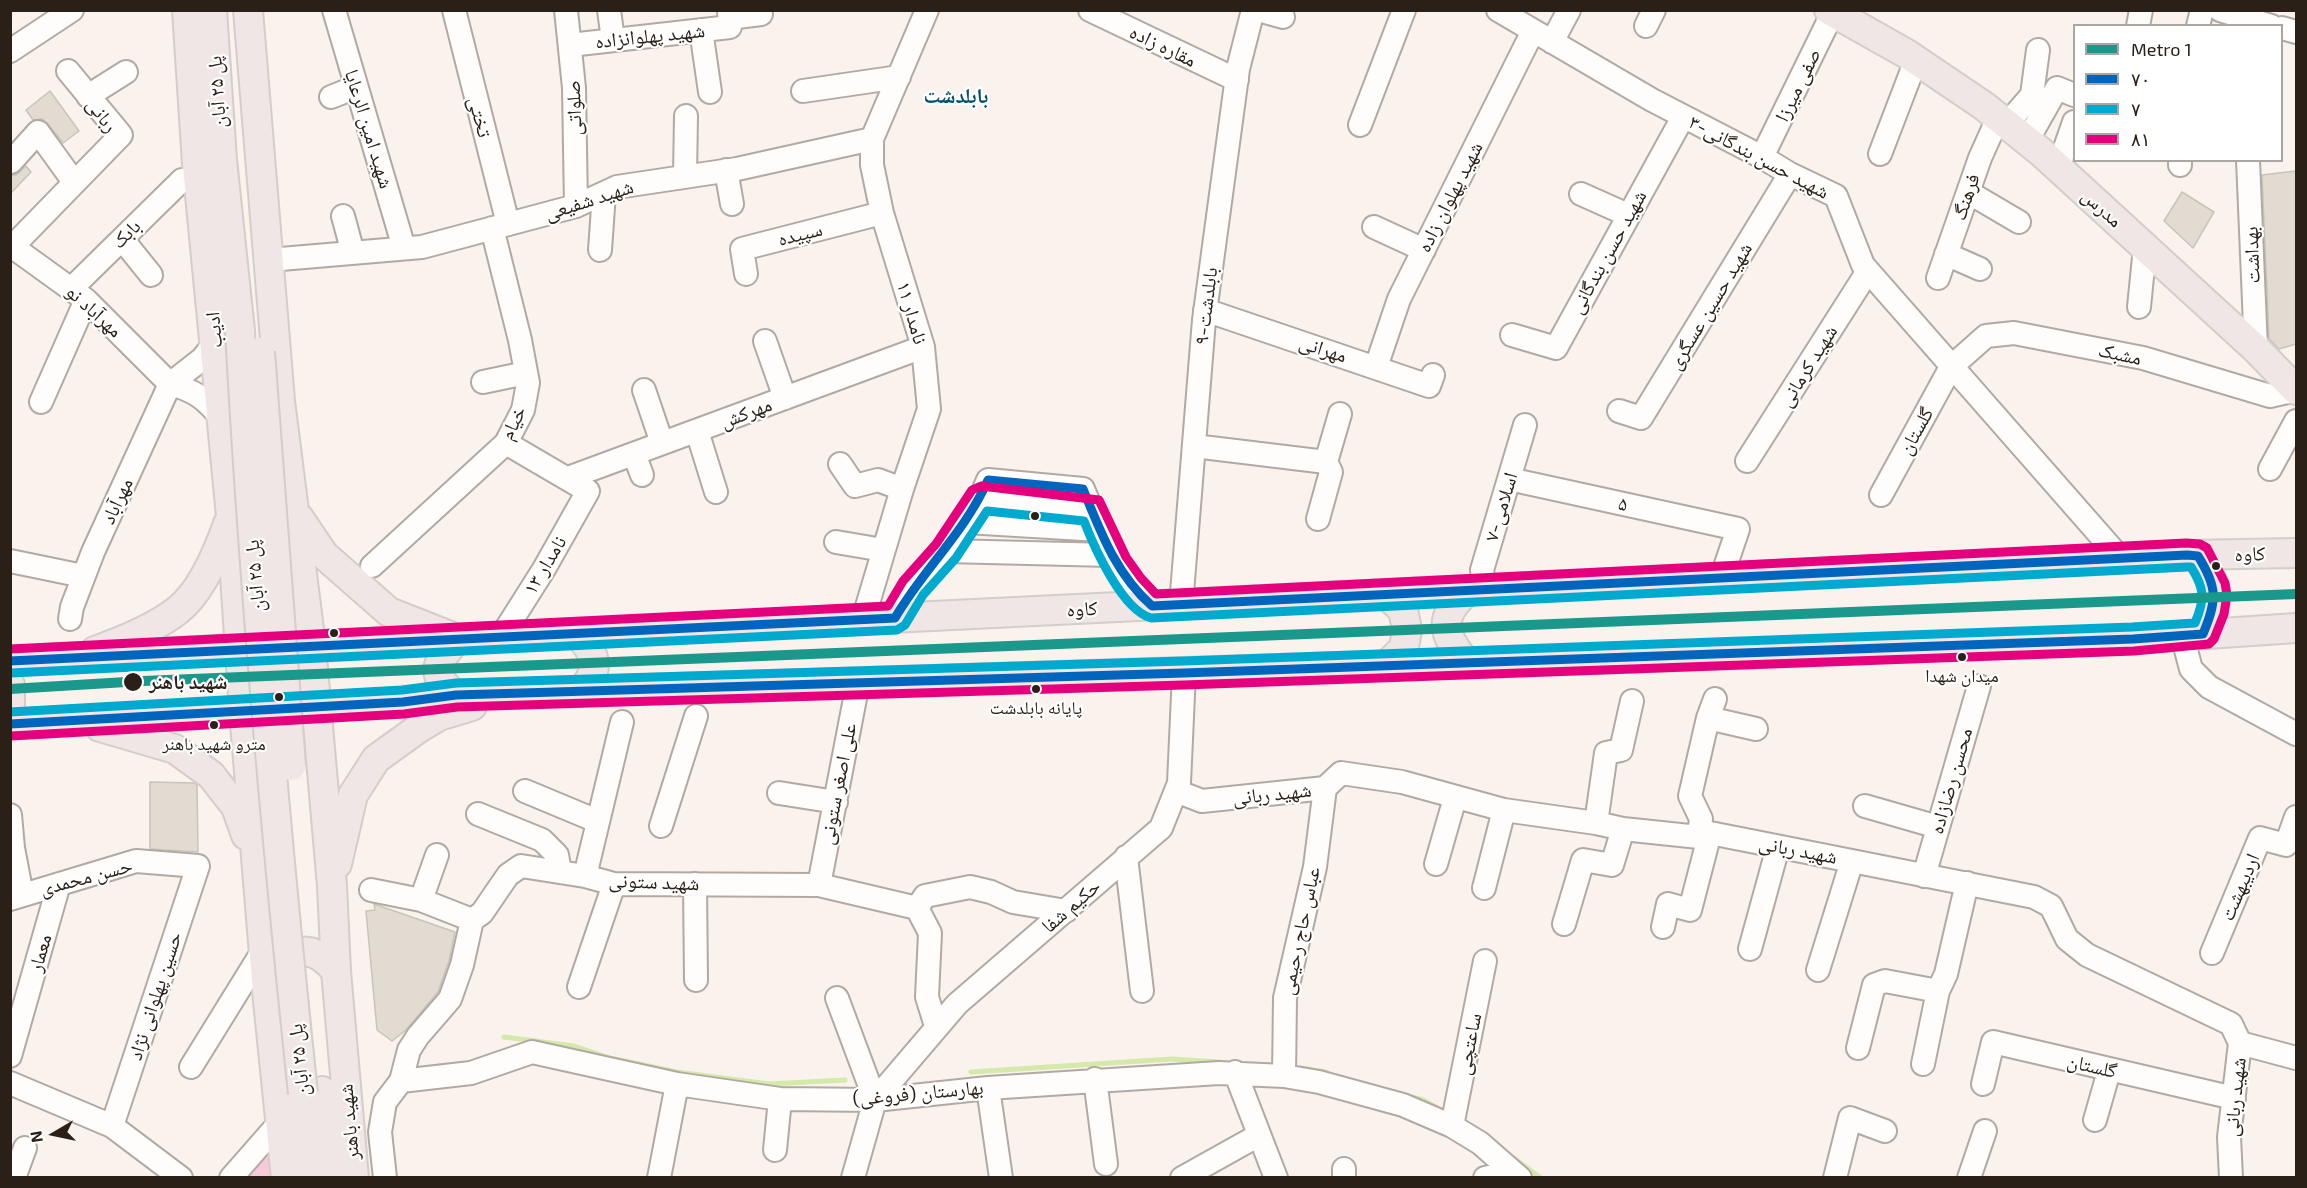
<!DOCTYPE html>
<meta charset="utf-8">
<style>
body{margin:0}
#map{position:relative;width:2307px;height:1188px;overflow:hidden;background:#faf2ed;font-family:"Exo 2",sans-serif}
canvas{display:block}
.frame{position:absolute;inset:0;border:12px solid #2b2017;pointer-events:none}
.legend{position:absolute;left:2073px;top:24px;width:210px;height:138px;box-sizing:border-box;background:#fff;border:2px solid #aaa6a2;margin:0;padding:8px 10px;list-style:none;font-size:18px;color:#2b2017}
.legend li{display:flex;align-items:center;gap:12px;height:30px}
.legend b{width:30px;border:2px solid #aaa6a2}
.north{position:absolute;left:24px;top:1104px;width:60px;height:60px;-webkit-text-stroke:4px #fff;paint-order:stroke;rotate:261deg;font-size:16px;font-weight:700;line-height:24px;text-align:center;color:#2b2017}
.north::after{content:'';display:block;margin:auto;width:21px;height:27px;background:#2b2017;clip-path:polygon(50% 0,100% 100%,50% 72%,0 100%)}
</style>
<div id="map">
<canvas width="2307" height="1188"></canvas>
<div class="frame"></div>
<ul class="legend">
<li><b style="height:8px;background:#1a988c"></b>Metro 1</li>
<li><b style="height:8px;background:#0065bd"></b>۷۰</li>
<li><b style="height:8px;background:#00a9ce"></b>۷</li>
<li><b style="height:8px;background:#e5007d"></b>۸۱</li>
</ul>
<div class="north">N</div>
</div>
<script>
const ctx = document.querySelector('canvas').getContext('2d');
ctx.lineJoin = 'round';
function paint(path, color) {
  ctx.fillStyle = color;
  ctx.fill(path, 'evenodd');
}
function strokePath(path, color, width, dash) {
  ctx.strokeStyle = color;
  ctx.lineWidth = width;
  ctx.lineCap = dash ? 'butt' : 'round';
  ctx.setLineDash(dash || []);
  ctx.stroke(path);
}
function label(font, color, halo, rows, align = 'center') {
  ctx.font = font + ' "Exo 2","Noto Naskh Arabic",sans-serif';
  ctx.lineWidth = 4.5;
  ctx.setLineDash([]);
  ctx.textBaseline = 'middle';
  ctx.strokeStyle = halo;
  ctx.fillStyle = color;
  for (const [text, x, y, turn = 0] of rows) {
    ctx.save();
    ctx.translate(x, y);
    ctx.rotate((+turn || 0) * Math.PI / 180);
    ctx.textAlign = isNaN(turn) ? turn : align;
    if (halo) ctx.strokeText(text, 0, 0);
    ctx.fillText(text, 0, 0);
    ctx.restore();
  }
}
const green = new Path2D(`
 M276 1149 279 1177H244Z`);
const stream = new Path2D(`
 M504 1037 574 1046 610 1058 677 1072 769 1084 845 1080
 M1300 1068 1326 1072
 M971 1072 1172 1059 1219 1062
 M1408 1096 1423 1100 1437 1108
 M1508 1154 1541 1178`);
const building = new Path2D(`
 M50 91 79 131 63 143 48 124 42 119 33 120 26 110Z
 M26 166 31 172 10 194V175H16Z
 M2296 171V344L2279 349 2269 339 2262 175Z
 M2182 192 2214 212 2193 248 2164 221Z
 M150 782 194 783 197 785 198 852 150 849Z
 M374 904 455 932 449 961 438 992 406 1030 392 1041 377 1030 366 911 375 910Z`);
const minor = new Path2D(`
 M334 10 404 248
 M454 10 508 224
 M566 10 574 88 576 206
 M609 10 613 40
 M1090 10 1237 80
 M1258 10 1283 17
 M1498 10 1652 100 1762 157 1790 174 1836 196 1863 265 2121 559
 M2220 10 2271 26
 M729 18 761 14
 M1646 26 1654 10
 M2138 26 2141 10
 M2198 26 2202 10
 M2282 28 2296 32
 M701 30 710 92
 M1552 42 1569 10
 M570 45 730 27 729 10
 M10 51 72 10
 M803 91 899 77
 M88 96 126 72
 M331 97 356 87
 M1360 125 1404 10
 M2006 125 2032 95 2038 50
 M2027 141 2057 88 2074 95
 M1880 154 1916 60
 M1762 157 1834 10
 M2248 160 2256 349
 M11 162 38 132 74 182
 M2180 165V160
 M2058 168 2074 122
 M726 170 732 204
 M685 176 686 116
 M1968 192 2019 222
 M1581 194 1628 215
 M343 216 353 253
 M1374 227 1424 250
 M122 239 151 275
 M10 245 86 300 170 384
 M12 247 121 135 68 71
 M600 250 604 193
 M1946 254 1980 269
 M269 260 422 247 576 206 617 187 737 169 872 139
 M746 274 742 249 882 213
 M1938 278 1980 158 1998 118
 M71 289 182 180
 M2139 307 2145 247
 M1205 310 1429 386 1433 375
 M1512 335 1556 348 1683 117
 M765 341 785 398
 M1376 367 1399 299 1533 31
 M483 382 526 373
 M170 384C194 390 206 399 221 418
 M644 390 662 443
 M41 402 86 300
 M1619 411 1641 418 1790 174
 M697 431 716 492
 M1194 446 1326 462
 M634 454 642 475
 M1747 461 1868 271
 M840 464 855 486 878 480 902 489
 M2270 469 2296 421
 M568 478 923 347
 M1509 479 1738 529 1721 579
 M1881 495 1951 367 1986 336 2014 333 2143 358 2270 396 2296 390
 M981 498 1092 510
 M1318 519 1331 472 1326 462 1340 414
 M966 522 1100 530
 M836 542 883 550
 M946 551 1110 555
 M10 561 83 576
 M372 566 506 443 523 410 528 383 520 340 492 228
 M1485 590 1482 570 1525 425
 M1181 605 1204 320 1238 69 1253 10
 M895 618C901 608 907 596 914 587 942 552 972 522 988 480L1083 489C1102 533 1113 575 1152 606
 M70 619 72 607 93 552 170 384 202 359 215 343
 M863 620 902 489 929 409 923 347 882 213 872 165V139L927 10
 M2182 635 2191 669 2209 687 2296 734
 M501 637 544 569 588 491 506 443
 M1708 718 1756 729
 M525 791 597 821
 M1176 791 1202 801 1325 788 1341 773 1402 782 1504 810 1596 823 1623 829 1699 837 1710 833 2034 897 2051 906 2067 939 2087 955 2231 1024 2240 1043 2229 1137 2231 1178
 M779 793 836 802
 M1865 806 1938 827
 M478 814 542 840 557 855 560 872
 M10 815 13 848 22 895
 M1596 823 1606 753 1621 750 1632 701
 M661 826 696 716
 M1699 837 1701 819 1690 796 1708 718 1715 699
 M1126 857 1142 991
 M1436 864 1455 798
 M585 876 622 722
 M1924 876 1979 686
 M695 884 696 980
 M819 885 858 683
 M1484 888 1504 810
 M371 890 421 900 472 920
 M10 899 136 861 198 866 112 1126
 M421 900 437 855
 M917 908 925 896 970 887 991 892 1013 902 1066 911
 M1564 924 1583 860 1612 865 1623 829
 M1663 927 1668 904 1690 910 1710 833
 M1750 949 1778 847
 M2212 953 2260 838 2286 845 2296 817
 M1818 970 1852 861
 M579 987 614 884
 M837 998 875 1100
 M2240 1043 2296 1058
 M1858 1048 1874 985 1885 981 1938 991 1946 974 1967 883
 M10 1056 59 884
 M1923 1064 1938 991
 M191 1067 264 949
 M1235 1072 1276 1178
 M1284 1076 1285 998 1315 867 1325 788
 M1095 1079 1106 1164
 M401 1081 471 1073 532 1052 677 1084 780 1099 875 1100 988 1088 1219 1073 1284 1076 1319 1082 1403 1105 1452 1126 1480 1143 1520 1178
 M10 1083 112 1126 181 1178
 M1983 1084 1993 1042 2234 1098
 M988 1088 1001 1178
 M2095 1120 2109 1071
 M1452 1126 1485 961
 M775 1150 780 1099
 M14 1178 25 1148
 M231 1178 281 1121
 M385 1178 380 1132 385 1102 401 1081 409 1050 418 1036 450 999 462 965 472 920 482 913 508 875 521 866 585 876 614 884 819 885 917 908 930 933 927 997 936 1026
 M659 1178 677 1084
 M853 1178 875 1100 957 1004 1161 828 1179 783 1184 673
 M1182 1178 1259 1135
 M1344 1178V1169
 M1485 1178 1512 1172
 M1835 1178 1850 1118 1885 1131
 M1969 1178 1985 1131`);
const major = new Path2D(`
 M187 10 197 164 231 516 244 711 267 991 286 1178
 M212 10 222 160 240 331
 M248 10 280 401 311 645 332 886 336 971 354 1178
 M1829 10 1907 54 1984 106 2041 152 2256 349 2296 390
 M299 518 324 555 389 612 450 636
 M2198 556C2220 590 2219 597 2203 634
 M577 634C597 653 601 671 580 692
 M95 651C120 642 157 627 178 610 202 591 218 552 228 524
 M10 661 311 645 398 642 2187 555 2296 553
 M1466 663C1443 634 1437 618 1467 591
 M1386 666 1404 648 1407 629 1403 610 1387 595
 M10 685V708
 M456 695C428 675 437 661 457 639
 M10 724 315 707 403 702 456 695 1625 658 2133 639 2296 628
 M100 727 175 749 211 775 236 807 246 835
 M337 864 353 795 376 759 419 728 439 716 472 706
 M276 975C293 943 315 946 336 971
 M322 1091 333 1178
 M303 1093 311 1178`);
const majorBridge = new Path2D(`
 M240 331C254 586 276 839 303 1093
 M260 352 291 766`);
const bus1 = new Path2D(`
 M10 661 895 618C923 570 965 532 988 480L1083 489C1101 533 1116 574 1152 606L2187 555 2198 556C2218 588 2217 600 2203 634L2133 639 1184 673 456 695 403 702 10 724`);
const bus2 = new Path2D(`
 M10 712 402 690 456 683 1184 661 2132 627 2195 623C2205 599 2205 589 2191 567H2187L1151 618C1122 610 1094 547 1084 521L987 511 956 558 923 595 905 625 897 630 11 673`);
const bus3 = new Path2D(`
 M10 649 888 606 903 581 936 544 972 490 981 486 1099 500 1126 557 1141 578 1156 594 2186 543 2200 544 2207 548 2225 583 2227 595 2224 614 2214 639 2209 644 2134 651 1184 685 457 707 404 714 11 736`);
const metro1 = new Path2D(`
 M10 689 143 681 2296 594`);
const markers = [
 [1035,516,5,"#2b2017"],
 [2216,566,5,"#2b2017"],
 [334,633,5,"#2b2017"],
 [1962,657,5,"#2b2017"],
 [133,682,10,"#2b2017"],
 [1036,689,5,"#2b2017"],
 [279,697,5,"#2b2017"],
 [214,725,5,"#2b2017"]
];
const busNames = [
 ["میدان شهدا",1962,676],
 ["پایانه بابلدشت",1036,708],
 ["مترو شهید باهنر",214,744]
];
const streetNames = [
 ["شهید پهلوانزاده",650,36,-6],
 ["مقاره زاده",1163,46,26],
 ["صفی میرزا",1798,85,-64],
 ["پل ۲۵ آبان",217,92,-94],
 ["صلواتی",574,108,-92],
 ["ربانی",102,115,53],
 ["تختی",480,117,75],
 ["شهید امین الرعایا",369,129,73],
 ["۳-شهید حسن بندگانی",1759,157,28],
 ["شهید پهلوان زاده",1450,197,-63],
 ["فرهنگ",1966,197,-71],
 ["شهید شفیعی",589,200,-18],
 ["مدرس",2102,208,42],
 ["بابک",126,234,-45],
 ["سپیده",800,234,-14],
 ["شهید حسن بندگانی",1608,252,-61],
 ["بهداشت",2252,255,-92],
 ["۹-بابلدشت",1206,306,-83],
 ["شهید حسین عسگری",1710,306,-59],
 ["مهرآباد نو",94,311,42],
 ["۱۱ نامدار",912,313,74],
 ["ادیب",214,330,-95],
 ["مهرانی",1323,349,18],
 ["مشبک",2120,354,12],
 ["شهید کرمانی",1808,366,-58],
 ["مهرکش",746,413,-21],
 ["خیام",513,423,-64],
 ["گلستان",1916,431,-61],
 ["مهرآباد",117,501,-65],
 ["۵",1623,504,12],
 ["۷-اسلامی",1501,507,-73],
 ["کاوه",2250,554,-2],
 ["۱۳ نامدار",545,565,-59],
 ["پل ۲۵ آبان",255,576,-95],
 ["کاوه",1082,609,-3],
 ["محسن رضازاده",1951,781,-74],
 ["علی اصغر ستونی",838,784,-79],
 ["شهید ربانی",1272,794,-6],
 ["شهید ربانی",1798,850,11],
 ["حسن محمدی",86,877,-15],
 ["شهید ستونی",654,882,2],
 ["اردیبهشت",2240,887,-67],
 ["حکیم شفا",1071,906,-41],
 ["عباس حاج رحیمی",1300,931,-78],
 ["معمار",40,953,-74],
 ["حسین پهلوانی نژاد",155,996,-72],
 ["ساعتچی",1469,1044,-79],
 ["پل ۲۵ آبان",299,1060,-96],
 ["گلستان",2092,1066,13],
 ["بهارستان (فروغی)",918,1093,-5],
 ["شهید ربانی",2235,1097,-84],
 ["شهید باهنر",349,1122,-95]
];
const stopNames = [
 ["شهید باهنر",149,682]
];
const neighbourhoodNames = [
 ["بابلدشت",956,96]
];
paint(green, '#f6cadb');
strokePath(stream, '#d4e9aa', 5);
paint(building, '#e1dbd2');
strokePath(building, '#c9c4bb', 1.5);
strokePath(minor, '#b2a9a3', 26);
strokePath(major, '#d3ceca', 32);
strokePath(minor, '#fefdfc', 22);
strokePath(major, '#efe6e5', 28);
strokePath(majorBridge, '#d3ceca', 32, []);
strokePath(majorBridge, '#efe6e5', 28);
strokePath(bus1, '#0065bd', 9);
strokePath(bus2, '#00a9ce', 9);
strokePath(bus3, '#e5007d', 9);
strokePath(metro1, '#1a988c', 10);
for (const [x, y, r, color] of markers) {
  const dot = new Path2D();
  dot.arc(x, y, r, 0, 2 * Math.PI);
  ctx.fillStyle = color;
  ctx.fill(dot);
  strokePath(dot, '#fff', 2);
}
label('18px', '#2b2017', '#fff', busNames);
label('20px', '#2b2017', '#fff', streetNames);
label('bold 20px', '#2b2017', '#fff', stopNames, 'left');
label('bold 21px', '#00506b', '#fff', neighbourhoodNames);
</script>
